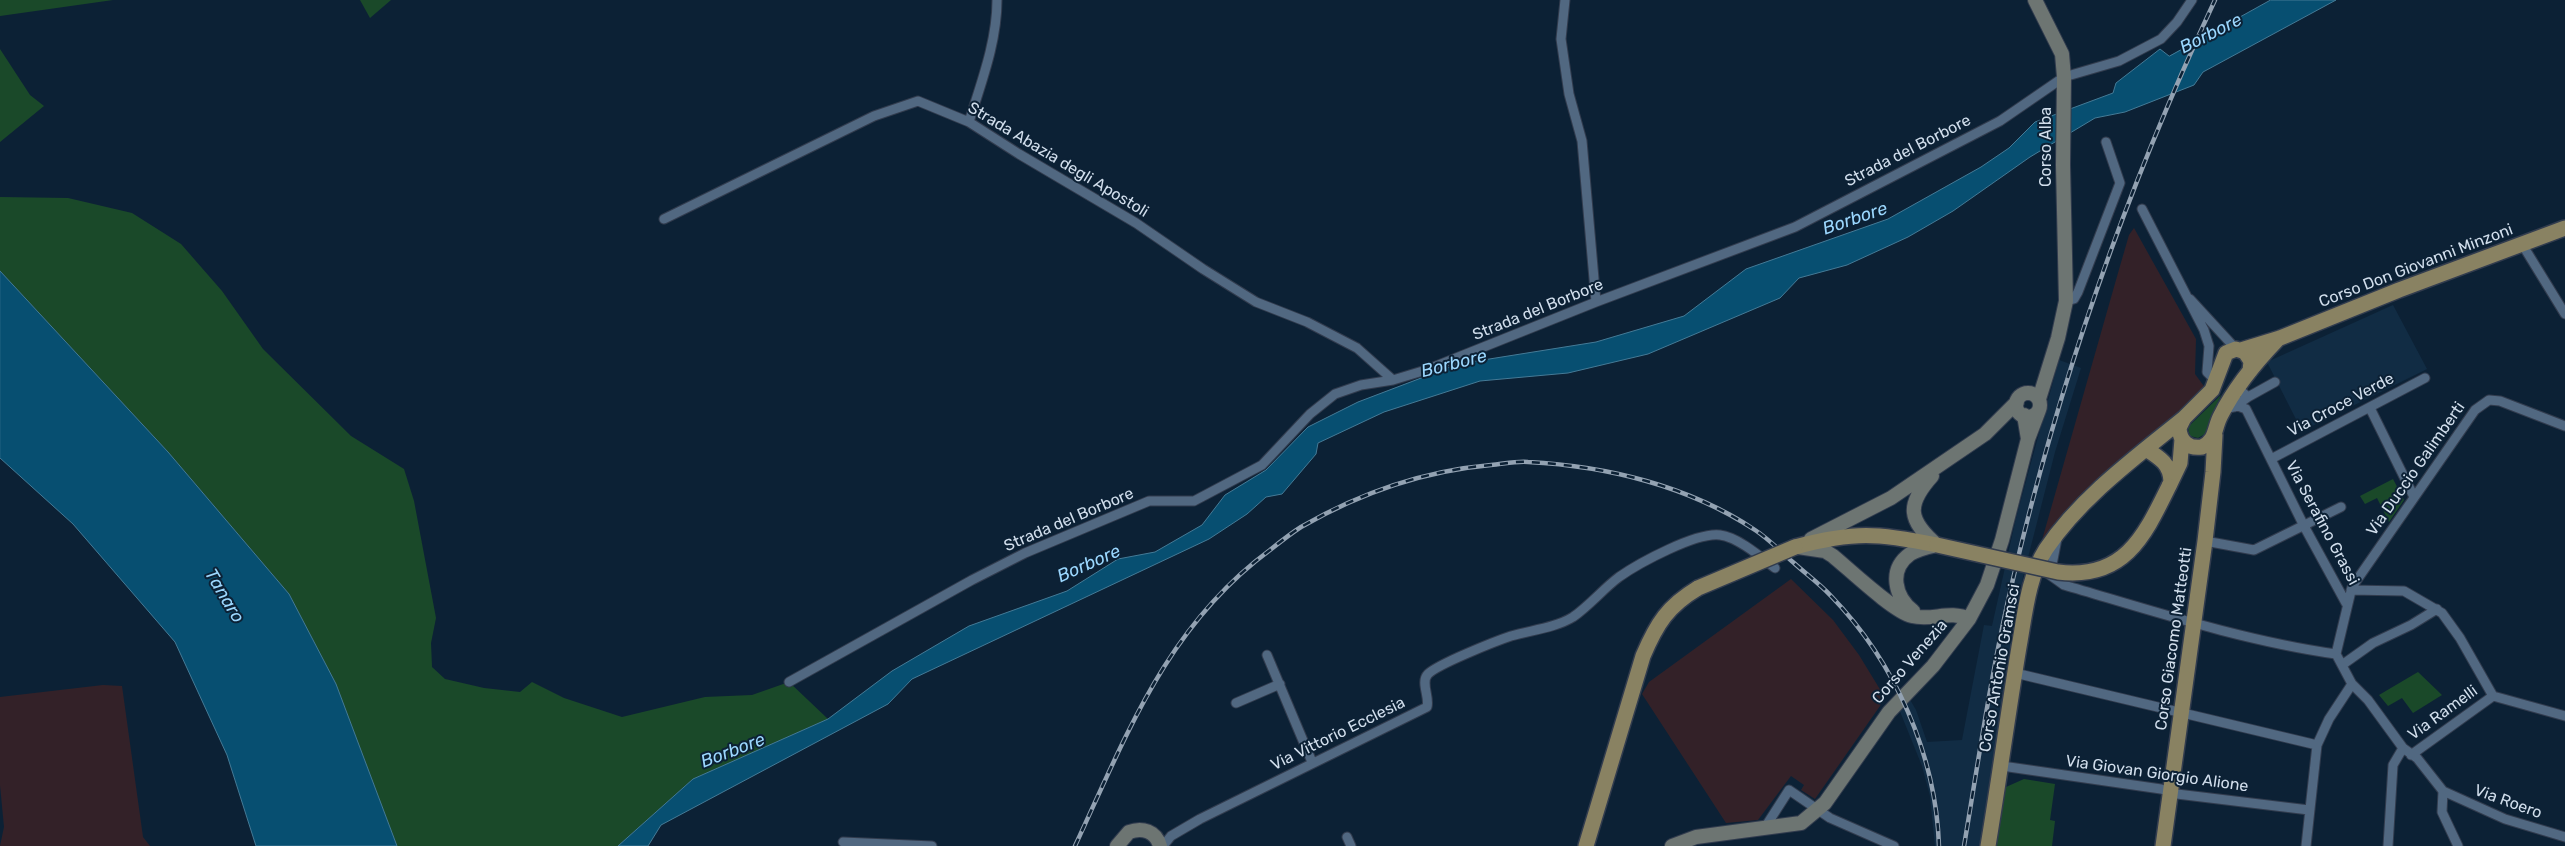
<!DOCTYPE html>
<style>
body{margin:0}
canvas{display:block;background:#0c2135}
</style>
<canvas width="2565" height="846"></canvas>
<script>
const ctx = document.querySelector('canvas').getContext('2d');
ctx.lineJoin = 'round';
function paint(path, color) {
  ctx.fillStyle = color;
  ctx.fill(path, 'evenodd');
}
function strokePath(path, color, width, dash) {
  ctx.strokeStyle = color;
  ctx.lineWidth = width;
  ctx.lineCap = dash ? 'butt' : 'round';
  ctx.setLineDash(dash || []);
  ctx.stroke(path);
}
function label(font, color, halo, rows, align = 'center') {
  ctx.font = font + ' Rubik,sans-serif';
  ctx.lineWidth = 4;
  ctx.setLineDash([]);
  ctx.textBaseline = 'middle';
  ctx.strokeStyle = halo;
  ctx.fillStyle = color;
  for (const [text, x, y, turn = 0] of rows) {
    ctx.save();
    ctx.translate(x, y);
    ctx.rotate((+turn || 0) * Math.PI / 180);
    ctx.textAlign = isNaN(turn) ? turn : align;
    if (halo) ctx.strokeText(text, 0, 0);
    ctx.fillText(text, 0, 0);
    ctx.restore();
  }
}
const industrial = new Path2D(`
 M2134 228 2196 339 2195 374 2206 389 2105 473 2042 540 2118 273 2129 235Z
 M1791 579 1833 620 1859 655 1884 696 1880 706 1815 799 1801 790 1804 785 1791 776 1758 820 1726 823 1642 694 1649 682Z
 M103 685 122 686 143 837 150 846H0L4 827 0 785V697Z`);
const built = new Path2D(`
 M2393 305 2427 369 2302 431 2267 362Z
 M2059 360 2081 368 2055 452 2023 577 1980 846H1935L1930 796 1922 766 1899 709 1909 698 1916 710 1927 742 1962 740 1984 625 1992 626 2016 518Z`);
const green = new Path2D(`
 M0 0H113L0 16Z
 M360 0H391L370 18Z
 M0 49 30 95 44 106 0 142Z
 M0 197 68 198 132 213 181 244 222 291 263 349 351 436 404 469 414 501 436 618 431 643 432 667 445 679 484 688 520 692 532 682 564 698 622 717 705 697 752 695 789 682 828 719 693 779 618 846H397L336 685 289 594 168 452 0 271Z
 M2221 395 2205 434 2198 438 2190 436 2188 428 2191 424Z
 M2393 479 2404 500 2389 522 2377 498 2365 504 2360 496Z
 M2418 672 2442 695 2413 713 2402 698 2388 706 2379 695Z
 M2024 779 2055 784 2050 820 2055 821 2052 846H1996L2006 787Z`);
const water = new Path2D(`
 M2271 0H2336L2203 72 2194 85 2125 112 2095 118 2030 157 1953 211 1908 237 1847 265 1799 278 1780 298 1648 354 1568 373 1480 381 1384 412 1318 443 1316 454 1282 494 1266 497 1247 514 1209 539 912 679 888 704 661 825 648 846H618L693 779 828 719 892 671 969 626 1067 591 1118 559 1155 552 1202 525 1225 495 1266 470 1308 427 1358 402 1458 364 1596 342 1684 316 1746 269 1888 219 1981 167 2009 148 2035 122 2113 93 2116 83 2160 49 2169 56Z
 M0 271 168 452 289 594 336 684 397 846H256L227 755 175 642 73 524 0 458Z`);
const street = new Path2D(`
 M1565 0 1561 39 1569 94 1582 141 1596 302
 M969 122C981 83 997 42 997 0
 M2142 209 2204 330 2209 346 2207 372 2216 381
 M664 219 874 116 918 101 969 122 1019 154 1136 223 1203 269 1256 302 1307 322 1357 348 1393 380
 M2522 244 2565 314
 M2190 299 2236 349
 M2066 301 2074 299 2078 292 2120 183 2106 142
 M2248 397 2275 382
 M2234 407 2248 397 2237 387
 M2370 408 2414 497
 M2224 409 2238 406 2246 409 2304 526 2346 603
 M2565 426 2500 401 2489 400 2475 410 2352 587 2336 654 2352 684 2368 700 2403 748 2417 758 2443 791 2505 819 2565 837
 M2271 459 2425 378
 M2057 539 2050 575 2064 585C2153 611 2244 641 2336 654
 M2205 541 2254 550 2341 507
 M2351 590 2404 591 2442 613 2460 638 2493 696
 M1267 655 1312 762
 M2342 665 2373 643 2411 625 2437 609
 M2015 673 2317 745
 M789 682 972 580 1025 553 1149 501H1194L1262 465 1310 414 1335 394 1361 385 1393 380 1426 370 1596 302 1795 227 2000 121 2064 77 2119 61 2161 39 2177 22 2192 0
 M2493 696 2565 716
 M1236 703 1280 684
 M2411 755 2493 696
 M2002 766 2161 789 2177 794 2309 810
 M2443 791 2442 812 2458 846
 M1764 829 1789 790 1830 818 1894 846
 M1347 837 1351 846
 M843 842 932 846
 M1163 846 1171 836 1200 819 1427 707C1430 697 1420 682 1428 674 1438 664 1496 641 1511 636 1531 630 1555 628 1573 617 1590 605 1603 589 1619 577 1639 563 1696 532 1720 535 1738 537 1762 558 1775 568
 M2306 846 2317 745 2329 719 2352 684
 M2388 846 2393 765 2403 748`);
const secondary = new Path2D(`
 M2035 0 2062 54 2064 77 2063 165 2066 301 2058 338 2039 399
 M2016 405a12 12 0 1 1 24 0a12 12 0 1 1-24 0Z
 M2024 415 2028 439 2039 410
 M1932 476C1906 505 1908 520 1937 545
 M1811 539 1891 498 1985 434 2017 402
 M1798 547 1825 551 1833 556C1850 570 1894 612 1912 616 1932 621 1950 610 1969 619
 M1913 611C1895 597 1888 570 1910 554 1918 549 1928 547 1937 545
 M1117 846 1129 832C1142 827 1156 831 1160 846
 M1672 846 1696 837 1801 823 1825 803 1889 712 1933 666 1969 619 1987 585 2002 540 2028 439`);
const primary = new Path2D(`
 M2241 350 2280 338 2399 290 2565 228
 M2250 371 2251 361 2245 352 2236 349 2226 353 2212 390 2184 418 2179 428C2180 442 2189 449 2202 447 2217 440 2214 427 2221 415 2235 387 2255 363 2277 340
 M2146 449C2160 458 2170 464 2171 481
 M2169 486 2180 463 2182 439
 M1795 547C1854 531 1878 533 1937 545
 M1586 846 1643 656C1657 623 1668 606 1698 588
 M1988 846C1999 780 2008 713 2019 647 2025 614 2028 577 2046 549 2081 497 2136 457 2184 418
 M2163 846 2205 541 2213 472 2215 435`);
const rail = new Path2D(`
 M1075 846C1127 734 1167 626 1270 550 1280 542 1290 534 1301 527 1360 493 1423 471 1491 465 1503 464 1516 461 1528 462 1607 466 1689 486 1755 530 1769 539 1781 552 1794 563 1806 574 1820 584 1831 596 1895 662 1936 755 1939 846
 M1964 846C1979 757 1992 667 2013 579 2060 377 2127 188 2215 0`);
const primaryBridge = new Path2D(`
 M1937 545 2058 572C2124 580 2144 537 2169 486
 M1698 588 1795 547`);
const streetNames = [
 ["Corso Alba",2046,147,-90],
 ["Strada del Borbore",1908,151,-27],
 ["Strada Abazia degli Apostoli",1058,160,31],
 ["Corso Don Giovanni Minzoni",2416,266,-21],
 ["Strada del Borbore",1538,310,-22],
 ["Via Croce Verde",2341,405,-28],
 ["Via Duccio Galimberti",2416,469,-55],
 ["Strada del Borbore",1069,520,-23],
 ["Via Serafino Grassi",2322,523,62],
 ["Corso Giacomo Matteotti",2174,639,-82],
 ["Corso Venezia",1910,662,-49],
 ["Corso Antonio Gramsci",2000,668,-80],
 ["Via Ramelli",2443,713,-36],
 ["Via Vittorio Ecclesia",1338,734,-26],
 ["Via Giovan Giorgio Alione",2157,774,8],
 ["Via Roero",2508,802,20]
];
const waterNames = [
 ["Borbore",2211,34,-27],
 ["Borbore",1855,219,-19],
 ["Borbore",1454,364,-14],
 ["Borbore",1089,564,-24],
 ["Tanaro",224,596,59],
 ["Borbore",733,751,-21]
];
paint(industrial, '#332128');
paint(built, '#112c44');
paint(green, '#1a4929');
paint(water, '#074f71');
strokePath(water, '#447a96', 1);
strokePath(street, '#323c4e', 11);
strokePath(secondary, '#323c4e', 16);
strokePath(primary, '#323c4e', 18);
strokePath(street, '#516881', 9);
strokePath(secondary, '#6d7572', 14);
strokePath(primary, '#898262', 15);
strokePath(rail, '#93a2b2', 4.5);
strokePath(rail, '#0c2135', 2.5, [8]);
strokePath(primaryBridge, '#323c4e', 18, []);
strokePath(primaryBridge, '#898262', 15);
label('16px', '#d1deec', '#0c2135', streetNames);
label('italic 18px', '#9bd7fe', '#0c2135', waterNames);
</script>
